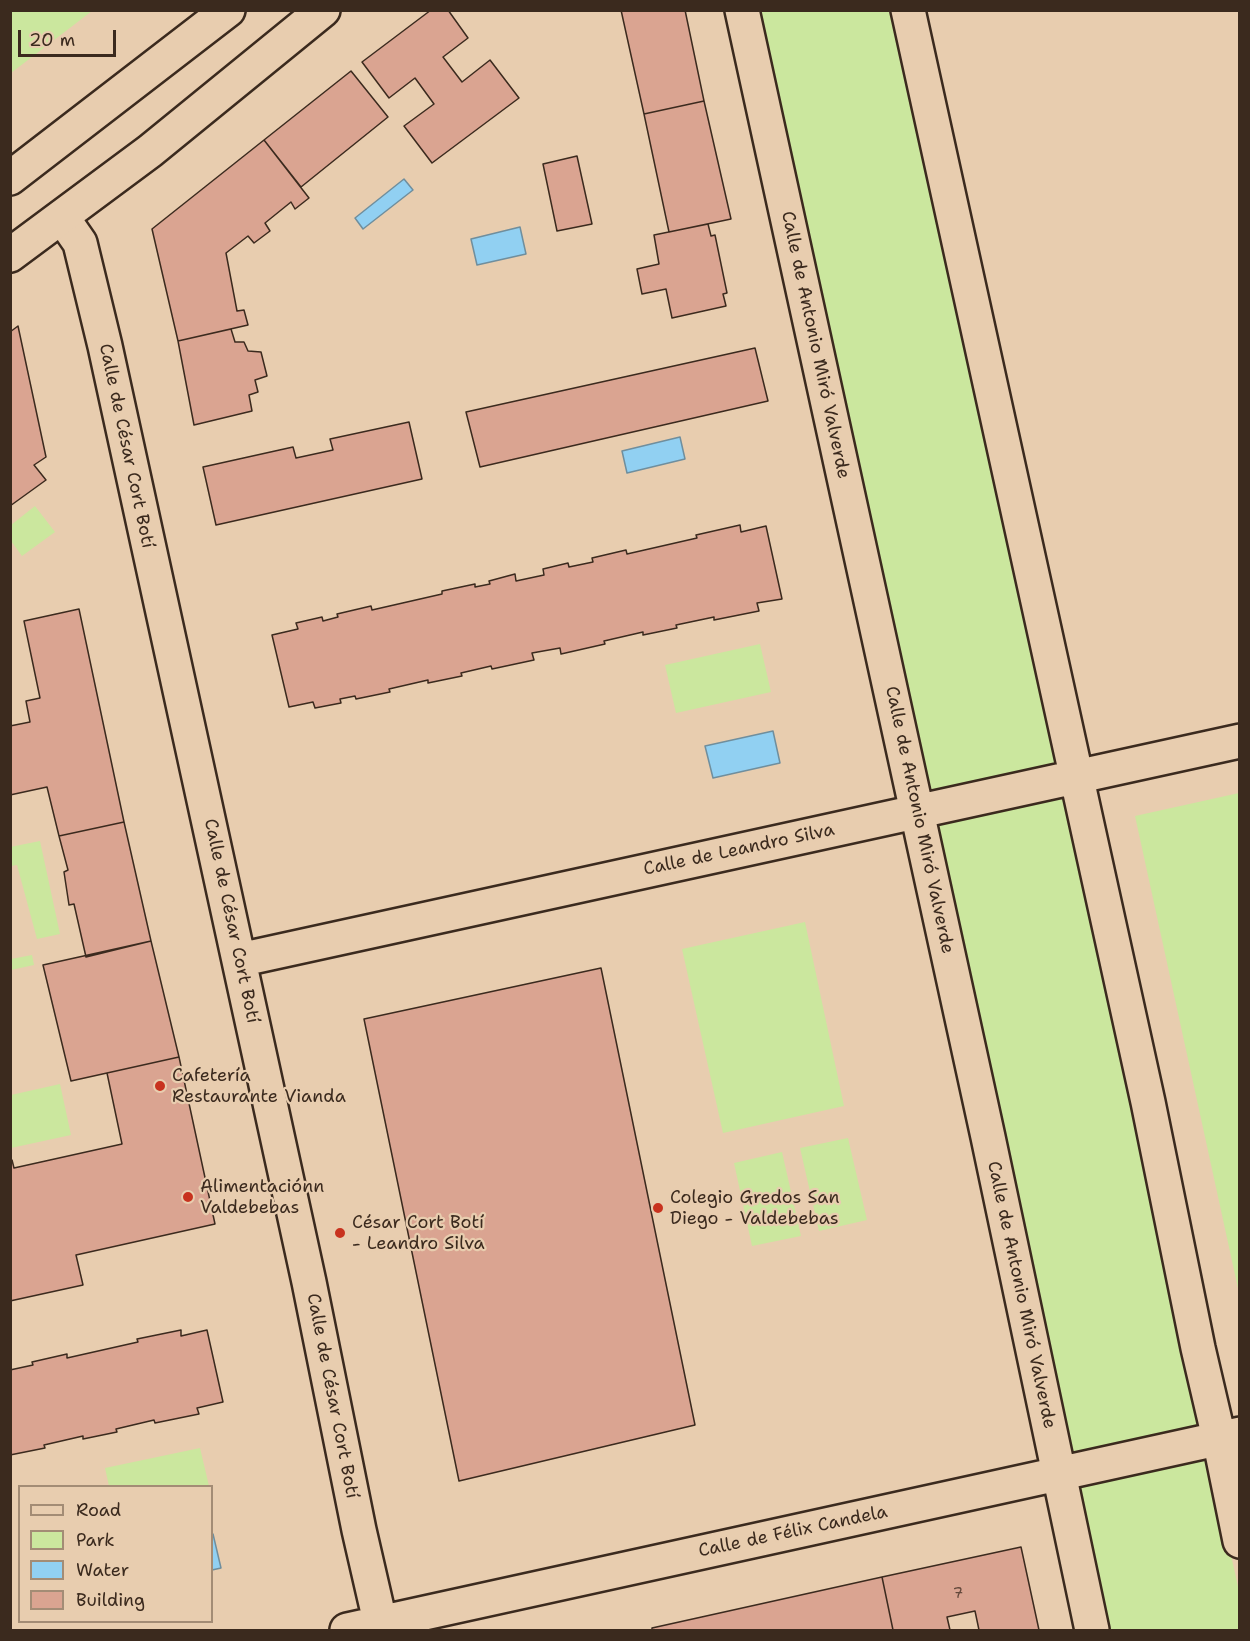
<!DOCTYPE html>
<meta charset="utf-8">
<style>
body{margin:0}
#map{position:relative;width:1250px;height:1641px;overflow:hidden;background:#e8cdaf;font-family:"Shantell Sans",sans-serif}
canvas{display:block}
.frame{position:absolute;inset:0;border:12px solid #3b2a1e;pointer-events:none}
.legend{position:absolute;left:18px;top:1485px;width:195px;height:138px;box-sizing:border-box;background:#e8cdaf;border:2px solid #a38c75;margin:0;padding:8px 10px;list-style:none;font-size:18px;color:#3b2a1e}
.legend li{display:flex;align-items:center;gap:12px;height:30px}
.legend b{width:30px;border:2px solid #a38c75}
.scale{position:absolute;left:18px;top:30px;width:98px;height:27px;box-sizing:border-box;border:3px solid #3b2a1e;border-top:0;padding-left:8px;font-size:18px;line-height:21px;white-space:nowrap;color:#3b2a1e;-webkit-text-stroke:4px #e8cdaf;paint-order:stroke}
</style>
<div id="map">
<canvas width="1250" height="1641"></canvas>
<div class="frame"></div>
<ul class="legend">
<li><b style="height:8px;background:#e8cdaf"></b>Road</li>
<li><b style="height:16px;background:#cbe79e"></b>Park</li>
<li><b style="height:16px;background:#91d0f2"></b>Water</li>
<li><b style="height:16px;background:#daa491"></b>Building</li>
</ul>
<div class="scale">20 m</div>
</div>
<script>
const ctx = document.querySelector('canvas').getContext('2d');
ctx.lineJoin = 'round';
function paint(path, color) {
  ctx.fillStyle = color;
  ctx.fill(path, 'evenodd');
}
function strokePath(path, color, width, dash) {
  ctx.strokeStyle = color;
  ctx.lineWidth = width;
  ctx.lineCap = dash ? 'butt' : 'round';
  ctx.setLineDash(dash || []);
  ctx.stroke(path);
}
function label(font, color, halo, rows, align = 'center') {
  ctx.font = font + ' "Shantell Sans",sans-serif';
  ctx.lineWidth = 4.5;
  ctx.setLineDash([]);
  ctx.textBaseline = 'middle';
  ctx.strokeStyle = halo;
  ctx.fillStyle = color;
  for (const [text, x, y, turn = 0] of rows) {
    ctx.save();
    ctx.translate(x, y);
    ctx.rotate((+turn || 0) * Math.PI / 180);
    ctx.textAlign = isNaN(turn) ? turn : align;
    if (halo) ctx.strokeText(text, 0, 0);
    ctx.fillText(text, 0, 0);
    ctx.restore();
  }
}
const green = new Path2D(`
 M11 10H92V11L11 73Z
 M753 11H889L1239 1591V1630H1108Z
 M35 506 55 532 22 556 11 541V525Z
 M760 644 771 692 676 713 665 665Z
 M1239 793H1240L1239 1293 1135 816Z
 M40 841 60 934 37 939 17 865 11 866 10 847Z
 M805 922 844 1106 723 1133 682 949Z
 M32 955 34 965 11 970V959Z
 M60 1084 71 1135 11 1148V1095Z
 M848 1138 867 1220 819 1231 800 1148Z
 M782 1152 801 1236 752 1246 734 1163Z
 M200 1448 209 1486H109L105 1468Z`);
const water = new Path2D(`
 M404 179 413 190 363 229 355 218Z
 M520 227 526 254 477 265 471 239Z
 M680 437 685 459 627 473 622 451Z
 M773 731 780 763 713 778 705 746Z
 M213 1534 221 1568 212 1570V1535Z`);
const building = new Path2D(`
 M431 10H448L468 38 443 57 462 82 490 60 519 98 432 163 404 126 434 104 415 78 389 98 362 62Z
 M621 10H685L704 101 644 114Z
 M351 71 388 117 301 187 264 140Z
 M704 101 731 219 669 232 644 114Z
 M264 140 309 198 295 209 291 202 265 223 270 231 254 243 248 236 226 253 237 311 244 310 248 325 178 341 152 229Z
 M577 156 592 224 557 231 543 164Z
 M708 224 711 236 715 235 727 293 723 294 726 306 672 318 666 289 642 294 637 269 659 264 654 235Z
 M18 326 46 457 34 465 46 480 10 506V332Z
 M231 329 235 342H244L248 351 261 352 267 376 255 380 258 392 249 395 252 411 194 425 178 341Z
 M755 348 768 401 480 467 466 412Z
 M409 422 422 479 216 525 203 467 293 447 296 458 333 450 330 439Z
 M740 525 741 532 766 526 782 599 757 603 759 611 714 620V617L676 625 677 628 643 635V632L604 641 605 644 561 654 560 648 532 653 534 660 492 669 491 666 461 673 462 676 428 683V680L389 689 390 692 356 699 355 696 340 699 341 703 315 708 313 702 289 707 272 635 298 629 296 623 322 617 323 621 338 617 337 614 371 606 372 610 442 594V591L475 584V587L490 584 489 581 515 574 516 581 544 575 543 569 568 563 569 567 593 562 592 558 626 550 627 554 697 538 696 535Z
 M79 609 124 822 59 836 47 787 10 795V726L30 722 26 701 40 698 24 621Z
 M124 822 151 941 86 957 74 904 69 905 64 872 68 870 59 836Z
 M151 941 179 1057 71 1081 43 965Z
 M601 968 695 1425 459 1481 364 1019Z
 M179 1057 215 1224 76 1255 83 1285 10 1301V1161L12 1160 14 1168 122 1144 107 1073Z
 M181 1330V1336L207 1330 223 1402 197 1408 199 1414 155 1423 154 1420 116 1429 117 1432 83 1439V1436L44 1445 45 1448 10 1455V1370L33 1365 32 1362 67 1354V1358L138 1342 137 1339Z
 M1021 1547 1039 1630H979L975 1611 947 1617 950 1630H893L882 1577Z
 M882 1577 893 1630H652V1628Z`);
const street = new Path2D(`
 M742 10 988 1137 1092 1630
 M908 10 1148 1102 1198 1348 1219 1438 1240 1541
 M62 217 80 243 105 346 309 1282 359 1530 382 1630
 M239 960 1240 741
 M347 1630 1240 1434`);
const secondary = new Path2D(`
 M10 178 228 10
 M10 255 150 151 323 10`);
const markers = [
 [160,1086,6,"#c8321e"],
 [188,1197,6,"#c8321e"],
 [658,1208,6,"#c8321e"],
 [340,1233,6,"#c8321e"]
];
const numberNames = [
 ["7",958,1594]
];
const streetNames = [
 ["Calle de Antonio Miró Valverde",815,345,78],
 ["Calle de César Cort Botí",126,446,78],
 ["Calle de Antonio Miró Valverde",919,820,78],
 ["Calle de Leandro Silva",739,850,-12],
 ["Calle de César Cort Botí",231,921,78],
 ["Calle de Antonio Miró Valverde",1021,1295,78],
 ["Calle de César Cort Botí",332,1396,79],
 ["Calle de Félix Candela",793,1532,-12]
];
const poiNames = [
 ["Cafetería",172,1076],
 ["Restaurante Vianda",172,1097],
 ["Alimentaciónn",200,1187],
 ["Valdebebas",200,1208],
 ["Colegio Gredos San",670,1198],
 ["Diego - Valdebebas",670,1219],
 ["César Cort Botí",352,1223],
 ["- Leandro Silva",352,1244]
];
paint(green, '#cbe79e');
paint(water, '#91d0f2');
strokePath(water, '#6f8e9d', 1.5);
paint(building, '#daa491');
strokePath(building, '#3b2a1e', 1.5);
strokePath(street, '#3b2a1e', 38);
strokePath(secondary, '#3b2a1e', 38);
strokePath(street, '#e8cdaf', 33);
strokePath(secondary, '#e8cdaf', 33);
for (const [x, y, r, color] of markers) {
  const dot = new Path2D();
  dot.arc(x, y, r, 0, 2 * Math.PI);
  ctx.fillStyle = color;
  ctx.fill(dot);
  strokePath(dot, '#e8cdaf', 2);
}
label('15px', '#63483b', null, numberNames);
label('18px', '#3b2a1e', '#e8cdaf', streetNames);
label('18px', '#3b2a1e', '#e8cdaf', poiNames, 'left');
</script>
